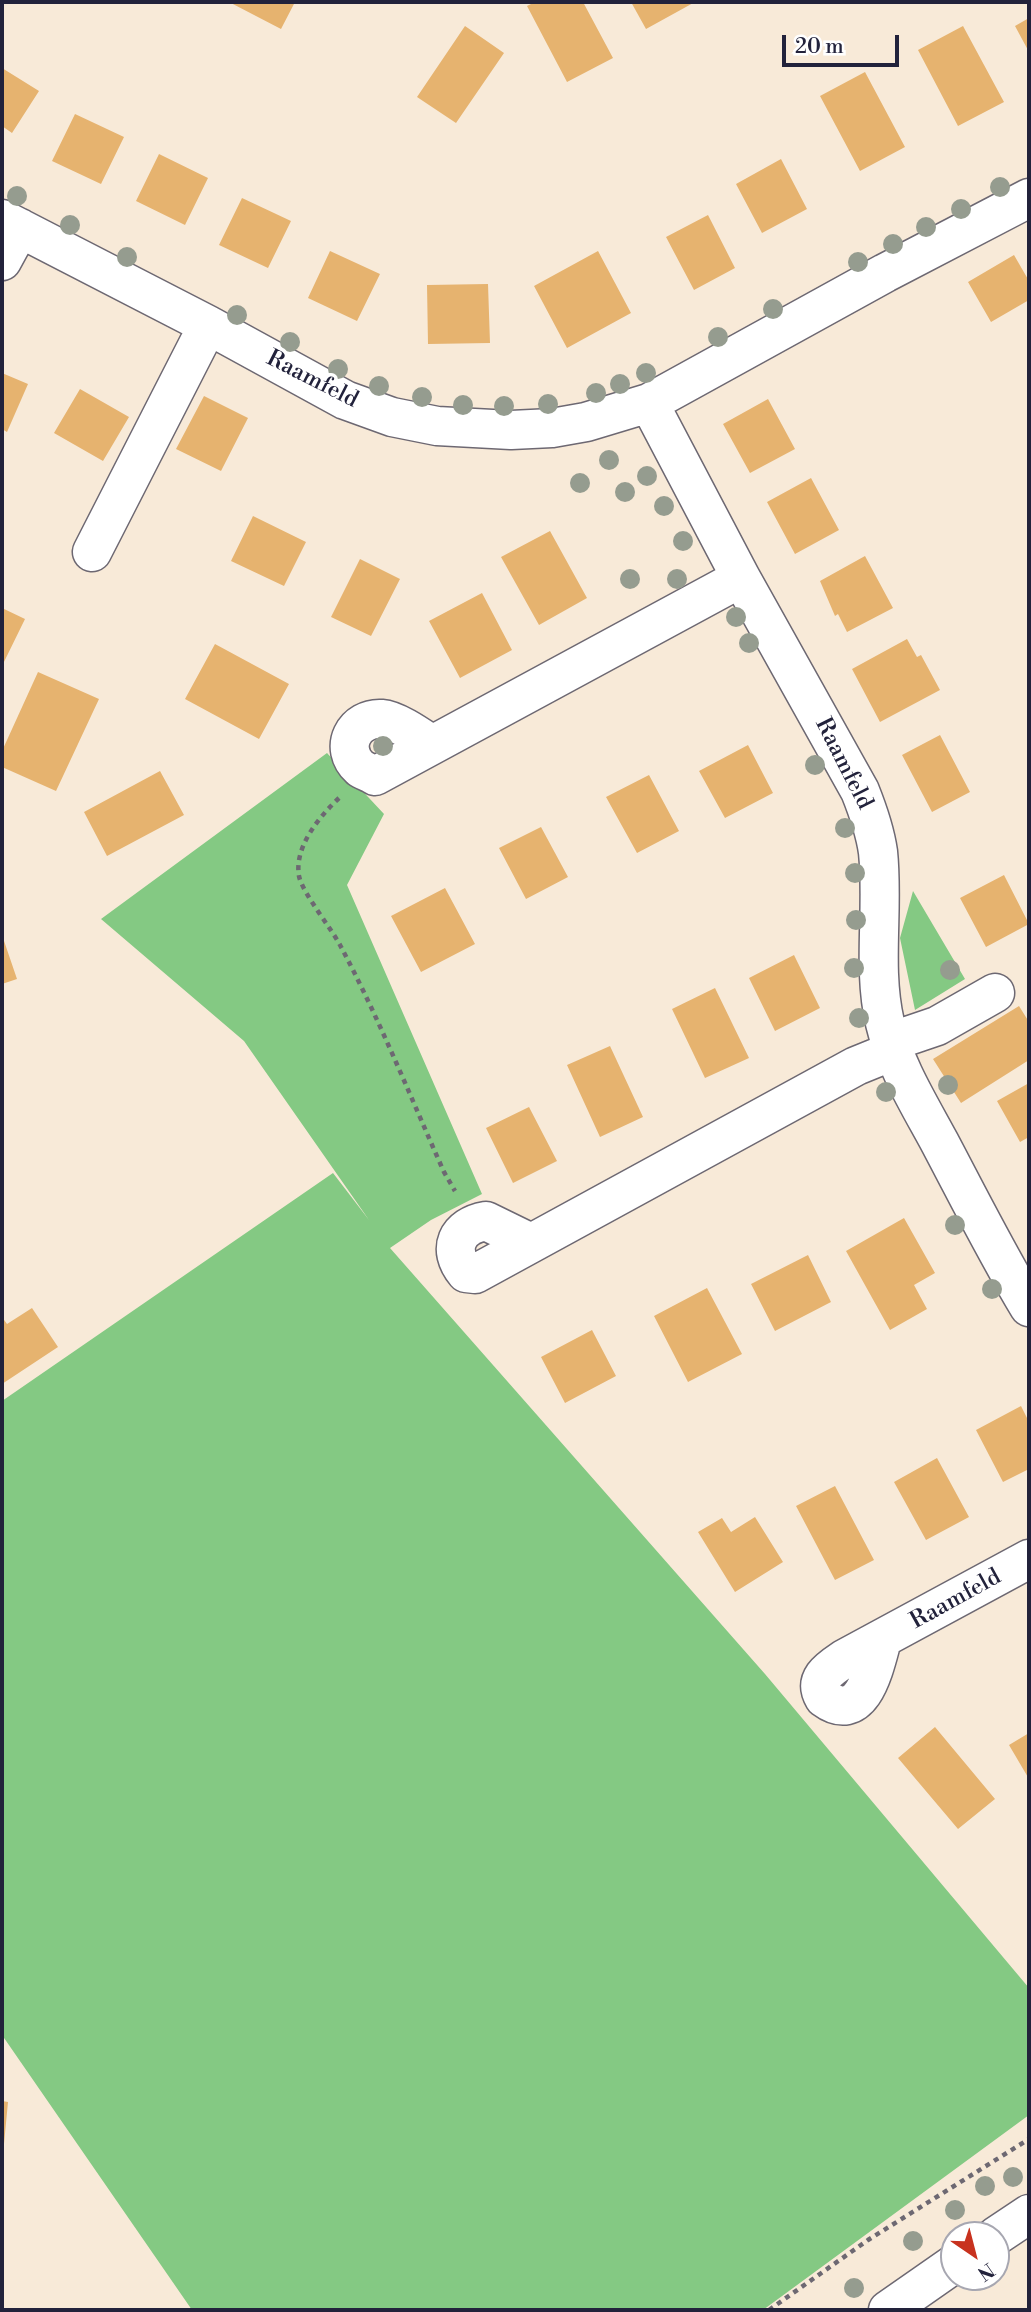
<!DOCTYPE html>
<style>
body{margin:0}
#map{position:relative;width:1031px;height:2312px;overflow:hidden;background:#f8ead8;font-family:"Libre Bodoni",serif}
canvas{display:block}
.frame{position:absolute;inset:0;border:4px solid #22223b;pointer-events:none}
.north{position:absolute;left:940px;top:2221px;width:70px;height:70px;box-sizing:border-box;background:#fff;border:2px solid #a7a7b1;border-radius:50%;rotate:145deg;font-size:19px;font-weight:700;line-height:28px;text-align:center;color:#22223b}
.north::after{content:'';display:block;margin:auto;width:24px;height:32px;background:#c8321e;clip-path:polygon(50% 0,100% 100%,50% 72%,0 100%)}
.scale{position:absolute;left:782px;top:35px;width:117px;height:32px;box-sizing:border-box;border:4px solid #22223b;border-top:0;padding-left:9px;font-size:21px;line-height:24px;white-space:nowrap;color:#22223b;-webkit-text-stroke:5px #fff;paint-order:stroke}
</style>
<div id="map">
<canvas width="1031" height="2312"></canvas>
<div class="frame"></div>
<div class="north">N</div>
<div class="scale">20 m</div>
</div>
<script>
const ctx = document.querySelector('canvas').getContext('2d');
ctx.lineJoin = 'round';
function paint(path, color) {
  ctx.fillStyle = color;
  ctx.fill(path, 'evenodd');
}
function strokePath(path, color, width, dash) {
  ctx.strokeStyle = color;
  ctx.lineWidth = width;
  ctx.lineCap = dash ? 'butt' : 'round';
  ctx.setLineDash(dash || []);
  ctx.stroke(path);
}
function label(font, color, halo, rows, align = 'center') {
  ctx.font = font + ' "Libre Bodoni",serif';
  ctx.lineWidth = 7;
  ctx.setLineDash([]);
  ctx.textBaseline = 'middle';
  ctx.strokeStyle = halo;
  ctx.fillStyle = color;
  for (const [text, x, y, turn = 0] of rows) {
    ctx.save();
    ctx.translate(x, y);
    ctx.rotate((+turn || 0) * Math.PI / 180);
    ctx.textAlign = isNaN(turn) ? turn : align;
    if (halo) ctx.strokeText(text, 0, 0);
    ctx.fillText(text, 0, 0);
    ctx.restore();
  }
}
const green = new Path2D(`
 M327 753 384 814 347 885 482 1194 431 1220 390 1248 765 1674 1029 1988V2115L763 2310H192L2 2035V1401L333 1173 369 1220 244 1041 101 919Z
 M913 891 965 979 915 1010 900 938Z`);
const building = new Path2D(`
 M229 2H295L281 29Z
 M535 2H583L613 58 567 82 527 6Z
 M631 2H695L646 29Z
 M1029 18V52L1015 26Z
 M465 26 504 53 456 123 417 97Z
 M963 26 1004 102 958 126 918 50Z
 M2 68 39 91 12 133 2 126Z
 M865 72 905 147 860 171 820 96Z
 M75 114 124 137 101 184 52 161Z
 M159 154 208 178 185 225 136 201Z
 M781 159 807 209 762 233 736 184Z
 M242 198 291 221 268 268 219 245Z
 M708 215 735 268 694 290 666 237Z
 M330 251 380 274 357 321 308 298Z
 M598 251 631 313 567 348 534 286Z
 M1014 255 1029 281V300L991 322 968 282Z
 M488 284 490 343 428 344 427 285Z
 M2 373 28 384 7 432 2 429Z
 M80 389 129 417 103 461 54 433Z
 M204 396 248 418 221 471 176 449Z
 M768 399 795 449 750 473 723 424Z
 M811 478 839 530 795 554 767 502Z
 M253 516 306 542 284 586 231 561Z
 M550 531 587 598 539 625 501 557Z
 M865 556 893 608 847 632 838 614 835 616 820 581Z
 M360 559 400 579 371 636 331 617Z
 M482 593 512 650 460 678 429 621Z
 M2 608 25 619 2 666Z
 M907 639 917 657 921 655 940 690 880 722 852 669Z
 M215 644 289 684 259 739 185 699Z
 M38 672 99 699 56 791 2 767V751Z
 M940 735 970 792 932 812 902 755Z
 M748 745 773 793 725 818 699 771Z
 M160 771 184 815 107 856 84 812Z
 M649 775 679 831 637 853 606 797Z
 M541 827 568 877 526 899 499 848Z
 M1004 875 1029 924 986 947 960 898Z
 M445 888 475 944 421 972 391 916Z
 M2 935 17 979 2 984Z
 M794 955 820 1008 775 1031 749 978Z
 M715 988 749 1058 705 1078 672 1009Z
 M1019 1006 1029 1022V1060L961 1103 933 1059Z
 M610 1046 643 1117 600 1137 567 1065Z
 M1029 1083V1137L1020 1142 997 1101Z
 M529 1107 557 1161 513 1183 486 1128Z
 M904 1218 935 1273 914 1285 927 1309 890 1330 846 1251Z
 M808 1255 831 1302 775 1331 751 1284Z
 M707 1288 742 1354 688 1382 654 1316Z
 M32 1308 58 1347 2 1384V1317L7 1324Z
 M592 1330 616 1376 565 1403 541 1357Z
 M1021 1406 1029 1422V1469L1003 1482 976 1430Z
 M937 1458 969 1517 926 1540 894 1482Z
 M835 1486 874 1560 835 1580 796 1506Z
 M755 1517 783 1562 735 1592 698 1532 722 1518 731 1532Z
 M935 1727 995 1799 958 1829 898 1758Z
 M1029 1733V1779L1009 1745Z
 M2 2101 8 2102 4 2144H2Z`);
const path = new Path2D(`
 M339 798C319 817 294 847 299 876 302 892 331 928 340 945 379 1018 410 1096 444 1172L455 1191
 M769 2310 868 2240 1029 2139`);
const minor = new Path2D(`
 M2 219 208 325 345 400 392 417 437 426 511 430 552 428 586 422 649 403 885 273 1029 198
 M2 261 20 228
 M649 403 741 578 860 791C868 811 875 831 878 852 884 909 872 967 885 1023 895 1066 919 1104 940 1143 969 1198 997 1254 1029 1307
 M92 552 208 325
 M432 745C420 737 396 720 382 719 354 717 338 748 360 768 364 771 371 773 375 776L741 578
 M890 1042 937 1026 995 993
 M531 1243 486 1221C457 1226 446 1249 466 1273L475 1274 856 1066 893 1051
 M882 1640C875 1665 863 1727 824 1698 813 1679 829 1669 844 1659L1029 1559
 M996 2236 1029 2214
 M888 2310 954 2264`);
const trees = [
 [1000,187],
 [17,196],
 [961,209],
 [70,225],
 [926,227],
 [893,244],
 [127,257],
 [858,262],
 [773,309],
 [237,315],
 [718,337],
 [290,342],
 [338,369],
 [646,373],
 [620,384],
 [379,386],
 [596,393],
 [422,397],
 [548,404],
 [463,405],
 [504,406],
 [609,460],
 [647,476],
 [580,483],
 [625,492],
 [664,506],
 [683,541],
 [630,579],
 [677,579],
 [736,617],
 [749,643],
 [383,746],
 [815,765],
 [845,828],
 [855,873],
 [856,920],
 [854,968],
 [950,970],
 [859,1018],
 [948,1085],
 [886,1092],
 [955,1225],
 [992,1289],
 [1013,2177],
 [985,2186],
 [955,2210],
 [913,2241],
 [854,2288]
];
const streetNames = [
 ["Raamfeld",312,380,27],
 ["Raamfeld",843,764,63],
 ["Raamfeld",956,1600,-29]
];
paint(green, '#84c983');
paint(building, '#e6b36f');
strokePath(minor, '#6d6872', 41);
strokePath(path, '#6d6872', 4.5, [5, 5]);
strokePath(minor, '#fff', 38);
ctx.fillStyle = '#959c8f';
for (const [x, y] of trees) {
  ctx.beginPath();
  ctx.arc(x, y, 10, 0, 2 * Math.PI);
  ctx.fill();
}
label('23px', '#22223b', '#fff', streetNames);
</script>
